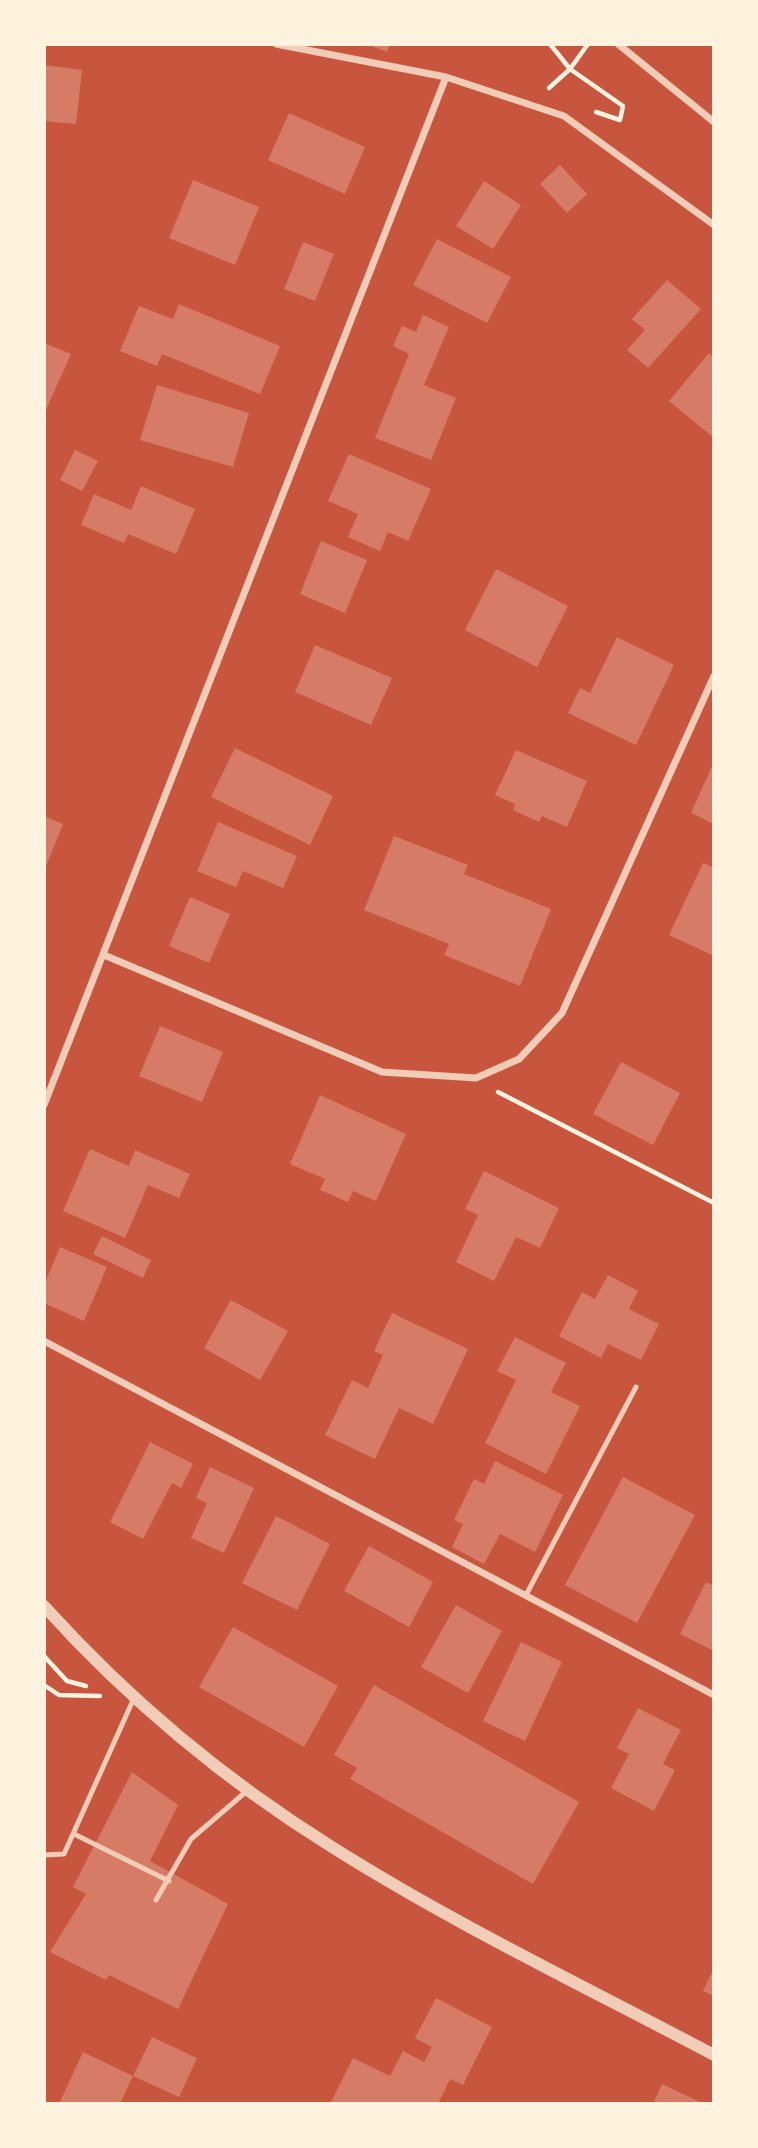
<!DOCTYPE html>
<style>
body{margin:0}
#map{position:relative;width:758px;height:2148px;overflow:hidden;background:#c8553d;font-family:"Titillium Web",sans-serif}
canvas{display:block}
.frame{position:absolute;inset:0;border:46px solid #fff3e0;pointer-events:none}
</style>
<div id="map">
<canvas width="758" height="2148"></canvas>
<div class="frame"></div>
</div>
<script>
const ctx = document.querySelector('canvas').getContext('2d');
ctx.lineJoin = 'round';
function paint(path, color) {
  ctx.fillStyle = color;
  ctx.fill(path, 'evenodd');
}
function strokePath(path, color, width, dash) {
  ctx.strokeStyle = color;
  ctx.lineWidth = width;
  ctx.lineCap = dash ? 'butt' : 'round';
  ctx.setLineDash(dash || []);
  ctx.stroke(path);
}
const building = new Path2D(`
 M366 44H390L387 52Z
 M44 65 82 70 76 124 44 121Z
 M289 113 365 147 345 194 268 160Z
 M560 165 587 194 567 213 540 184Z
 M193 180 259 207 235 265 169 238Z
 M484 181 521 205 493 249 456 226Z
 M437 239 511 277 487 323 413 285Z
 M303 242 334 254 315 301 284 289Z
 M667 280 701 309 648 368 627 350 645 330 632 319Z
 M179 304 280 346 260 394 162 354 157 366 120 351 139 306 173 319Z
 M423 315 449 327 424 385 456 398 431 460 375 438 409 354 393 346 402 326 416 332Z
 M44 343 71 354 46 410 44 409Z
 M709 353 714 358V438L669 401Z
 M157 385 249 413 233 467 140 440Z
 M75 450 98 461 82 491 60 480Z
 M349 454 431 489 408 541 388 532 380 551 348 537 358 514 328 501Z
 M141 486 195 509 176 554 128 534 124 543 81 525 94 494 131 510Z
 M321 541 367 560 345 613 300 594Z
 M496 569 568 606 537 667 465 630Z
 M617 637 674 665 636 745 568 713 580 688 590 693Z
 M315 645 392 678 371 725 295 692Z
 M235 748 333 796 310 845 211 797Z
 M516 750 587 781 567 827 542 816 539 822 513 810 515 804 495 795Z
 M714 762V824L691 813Z
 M44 816 63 824 44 871Z
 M218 822 297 856 283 888 243 871 236 887 197 871Z
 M394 836 468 865 464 874 551 909 520 986 444 955 449 944 364 910Z
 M703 863 714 868V956L669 935Z
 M190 897 230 914 209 963 169 946Z
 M160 1026 223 1052 202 1102 139 1076Z
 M621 1062 680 1093 653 1145 593 1114Z
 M320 1095 406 1134 376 1201 353 1191 348 1202 320 1190 325 1179 290 1164Z
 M90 1149 129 1166 135 1150 190 1174 179 1198 148 1185 125 1238 63 1211Z
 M484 1171 559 1208 540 1248 516 1237 494 1281 456 1262 478 1215 465 1209Z
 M102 1236 151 1260 143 1278 93 1254Z
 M60 1247 107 1267 84 1321 44 1303V1285Z
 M608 1275 638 1291 629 1309 659 1324 641 1360 608 1344 601 1358 559 1336 582 1292 595 1299Z
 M231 1300 288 1331 260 1380 204 1348Z
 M392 1313 468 1349 433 1424 399 1408 375 1459 325 1435 352 1380 368 1388 383 1355 374 1351Z
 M515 1337 566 1363 551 1392 580 1406 546 1474 485 1443 516 1380 497 1371Z
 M150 1442 193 1464 181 1488 172 1483 143 1539 110 1522Z
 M495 1461 563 1495 535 1552 500 1534 484 1564 452 1547 463 1524 454 1520 474 1479 484 1484Z
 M210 1467 254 1488 224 1553 191 1538 207 1503 196 1498Z
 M623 1477 695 1515 637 1623 565 1585Z
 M276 1516 330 1544 297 1610 242 1583Z
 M369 1546 433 1582 409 1627 344 1591Z
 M706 1582 714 1586V1651L680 1634Z
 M456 1605 502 1631 468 1693 421 1667Z
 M233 1627 338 1686 304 1747 199 1687Z
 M521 1642 562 1662 525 1741 483 1721Z
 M374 1685 579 1802 533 1884 350 1779 357 1768 334 1755Z
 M638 1708 681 1730 663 1764 675 1770 654 1811 611 1788 629 1754 617 1748Z
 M132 1772 178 1805 150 1861 228 1904 178 2009 109 1975 106 1980 50 1952 86 1894 73 1887Z
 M714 1968V1996L703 1991Z
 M436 1998 492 2027 463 2085 450 2079 438 2104 331 2102 353 2058 390 2076 403 2051 424 2062 432 2047 415 2038Z
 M152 2037 197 2058 179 2097 133 2076Z
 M83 2052 133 2076 120 2104H59Z
 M662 2084 700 2102 705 2104H653Z`);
const path = new Path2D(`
 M550 44 570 69 623 106 620 120 596 112
 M549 88 570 69 588 44
 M498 1092 714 1203
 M44 1656 67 1681 86 1686
 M44 1685 59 1695 100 1696`);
const service = new Path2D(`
 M526 1595 636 1387
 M74 1834 169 1881
 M44 1855 64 1854 134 1698
 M156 1900 191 1839 248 1790`);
const minor = new Path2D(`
 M276 44 446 77 564 116 714 225
 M618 44 714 122
 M104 955 382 1072 476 1078 519 1059 562 1013 714 676
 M44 1105 446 77
 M44 1341 714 1695`);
const tertiary = new Path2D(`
 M44 1606C127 1698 226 1781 332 1847 454 1924 586 1987 714 2055`);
paint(building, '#d67c66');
strokePath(path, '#fff3e0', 4.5);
strokePath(service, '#f1ccb7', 5);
strokePath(minor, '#f1ccb7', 7);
strokePath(tertiary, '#f1ccb7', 12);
</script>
